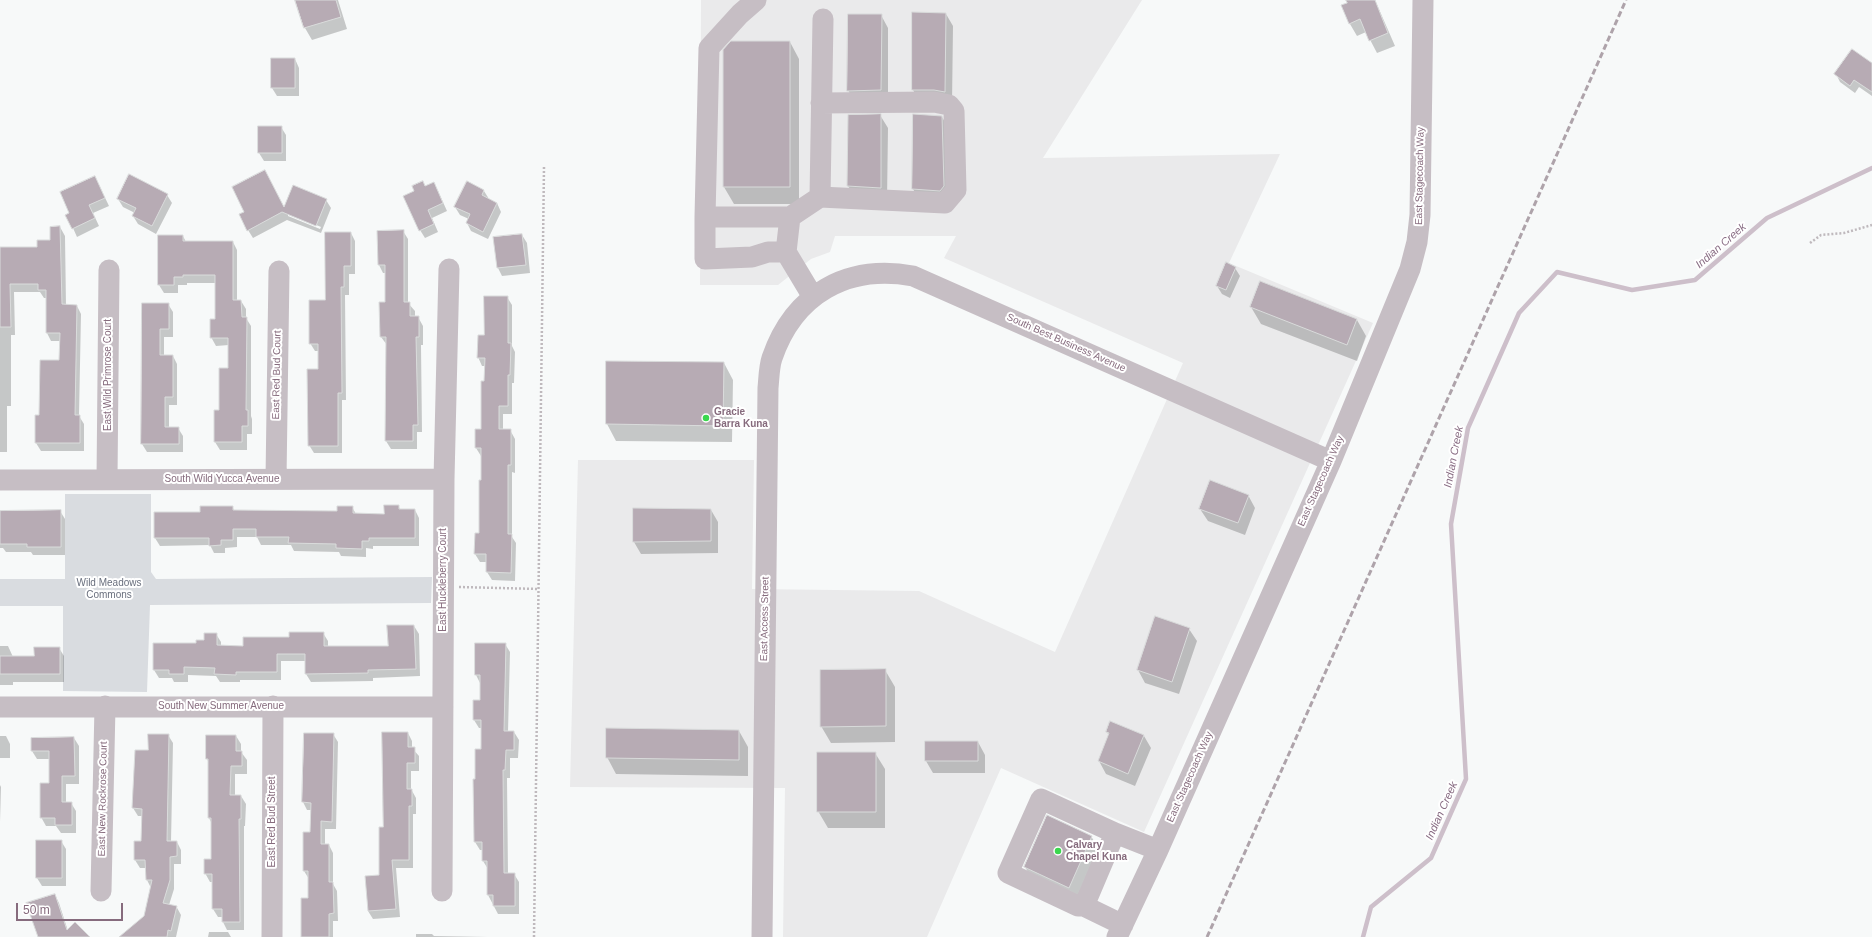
<!DOCTYPE html>
<style>
body{margin:0}
#map{position:relative;width:1872px;height:937px;overflow:hidden;background:#f7f9f9;font-family:Arial,sans-serif}
canvas{display:block}
.scale{position:absolute;left:16px;top:903px;width:107px;height:18px;box-sizing:border-box;border:2px solid #866b7d;border-top:0;padding-left:5px;font-size:12px;line-height:14px;white-space:nowrap;color:#866b7d;-webkit-text-stroke:3px #fff;paint-order:stroke}
</style>
<div id="map">
<canvas width="1872" height="937"></canvas>
<div class="scale">50 m</div>
</div>
<script>
const ctx = document.querySelector('canvas').getContext('2d');
ctx.lineJoin = 'round';
function paint(path, color) {
  ctx.fillStyle = color;
  ctx.fill(path, 'evenodd');
}
function strokePath(path, color, width, dash) {
  ctx.strokeStyle = color;
  ctx.lineWidth = width;
  ctx.lineCap = dash ? 'butt' : 'round';
  ctx.setLineDash(dash || []);
  ctx.stroke(path);
}
function label(font, color, halo, rows, align = 'center') {
  ctx.font = font + ' Arial,sans-serif';
  ctx.lineWidth = 4;
  ctx.setLineDash([]);
  ctx.textBaseline = 'middle';
  ctx.strokeStyle = halo;
  ctx.fillStyle = color;
  for (const [text, x, y, turn = 0] of rows) {
    ctx.save();
    ctx.translate(x, y);
    ctx.rotate((+turn || 0) * Math.PI / 180);
    ctx.textAlign = isNaN(turn) ? turn : align;
    if (halo) ctx.strokeText(text, 0, 0);
    ctx.fillText(text, 0, 0);
    ctx.restore();
  }
}
const built = new Path2D(`
 M701 0H1142L1043 158 1280 154 1229 263 1373 323 1144 832 1001 768 927 937H783L785 788 570 787 578 460H754L752 589 919 591 1055 652 1183 363 944 258 956 236H835L830 252 811 259 778 285H700Z`);
const green = new Path2D(`
 M65 494H151V572L156 579 432 577 431 603 150 605 147 692 63 691V606H0V579H65Z`);
const shadow = new Path2D(`
 M296 0H338L347 29 312 40 305 28Z
 M1347 0H1375L1395 46 1377 53 1366 32 1357 36 1350 24Z
 M946 14 953 26 952 104 920 102 913 90Z
 M881 15 888 28V103H855L848 90Z
 M790 42 799 59V204H734L724 187V51Z
 M272 59H295L299 68V96H277L272 88Z
 M1872 64V96L1859 87 1855 93 1840 82 1836 74Z
 M880 115 888 128 887 200 856 198 848 186Z
 M914 115 942 117 949 129 950 199 920 202 913 189Z
 M259 127H281L286 135V161H264L259 153Z
 M99 185 109 206 93 213 99 226 77 237 73 228Z
 M425 187 438 191 447 211 432 218 438 232 425 238 420 230Z
 M484 191 489 199 497 203 501 212 488 239 471 231 467 223 469 219 460 215 455 207Z
 M167 195 172 203 156 234 138 224 133 216 135 213 123 207 118 199Z
 M326 200 331 208 321 233 287 220 253 238 248 230 284 209ZM288 213 321 227 320 229 288 216Z
 M60 227 65 236 66 306H77L81 314 79 416 84 424V451H41L36 443 40 416 60 361 61 341H51L47 333V298H44L40 292H14L15 335H11V406H7V452H0V248H38L51 241Z
 M403 231 408 239V303L415 311V317H418L423 326V345H421L422 432H417V449H391L386 441 387 345 381 337 386 303V273H383L379 265Z
 M351 233 355 241V274H349V295H345L346 400H342V453H314L309 445 319 370V351H315L310 343Z
 M522 235 527 243 530 273 502 276 498 268 494 238Z
 M183 236 186 242H233L237 250V301H241L246 309V318L251 326V416L252 419V434H247V450H220L215 442 229 369V345L216 346 211 337 216 320V283H187V285H178V293H164L159 285Z
 M1235 268 1240 276 1230 298 1222 294 1217 286Z
 M507 297 512 305V346L515 352 514 383H512V414H503V430H510L515 439V473L512 472V537L516 543 515 581 492 580 487 572V562H480L475 554 480 534 482 481 481 456 476 448 482 430 485 366H482L478 357 485 336Z
 M143 304H168L173 312V337H164V356H173L177 364V405H169V428H178L183 436V452H147L142 444Z
 M1251 307 1357 320 1366 336 1357 361 1261 324Z
 M607 362 724 363 733 380 732 442 616 441 607 424Z
 M1248 495 1255 508 1245 535 1208 521 1200 509Z
 M398 506 401 510H415L419 518V546H373V549L366 548V557L341 556 339 552 294 551 291 545H261L257 537H237V547L225 548V553H214L210 545 160 546 155 538 201 513 232 507 235 511 338 512 352 507 356 514 385 515Z
 M711 510 718 522V553L641 554 634 542Z
 M0 511H60L65 519V555H33L31 552H6L3 548H0Z
 M414 626 419 634 420 676 373 678V681L311 682 306 674V661H281V680H240V682H220L216 676 188 675V682H174L172 678H159L154 670V644H197L216 634 221 642V646L244 647 323 633 328 641V647H389Z
 M1189 629 1197 641 1179 694 1145 683 1138 670Z
 M505 644 510 652 508 732H514L519 740 518 758H510V778H507L508 874H514L519 882V914H498L488 895V869L483 861V850H480L475 842 482 728H479L474 720 481 701 480 683 476 675Z
 M0 646H8L13 657H35L59 648 64 656V682H13V685H0Z
 M885 670 895 687V742L831 743 821 726Z
 M739 731 748 747V776L616 774 607 757Z
 M1107 732 1144 736 1151 748 1135 786 1106 774 1099 761 1109 736Z
 M408 733 412 741V748L419 756V771H411V789L416 798V814H413V868H396L400 917 373 919 368 911 380 876 384 828Z
 M333 734 338 742 336 829H325V845H329L333 853V884L337 891 338 921H333V937H301L309 899V879L304 871V833H311L312 810H307L303 802Z
 M168 735 173 743 171 842H177L181 850V864H174V889L169 905 176 906 181 915 176 937H120L145 917 151 888 147 880 146 868H140L135 860V842H142V816H138L133 808 136 751H149Z
 M0 736H6L10 744V758H0Z
 M236 736 241 744V752L247 760V774H235V796H241L246 804 245 826H244V930H227L223 922V917H218L213 909V882H210L205 873 212 860V824L209 818V763L207 759Z
 M74 738 79 746V784H66V803H71L76 811V833H61L56 826H46L41 817 50 784V759H37L32 751Z
 M978 742 985 755V773H933L926 761Z
 M875 753 885 769V828H828L818 811Z
 M0 785 1 787 0 822Z
 M1091 836 1101 853 1078 904 1035 884 1025 867Z
 M37 841H61L66 849V886H42L37 878Z
 M55 895 59 903 68 931 89 937H39Z
 M209 932H228L231 937H208Z
 M416 934H432L434 936 488 937H416Z`);
const stream = new Path2D(`
 M1363 937 1371 907 1431 858 1466 779 1451 524 1468 428 1519 313 1557 272 1632 290 1695 280 1767 218 1872 168`);
const building = new Path2D(`
 M295 0H336L341 17 304 28Z
 M1346 0H1375L1388 33 1369 41 1360 19 1349 24 1341 5 1347 3Z
 M912 12 946 13 945 92 934 90H912Z
 M848 14H882L881 90 847 91Z
 M731 41H790V187H723V50Z
 M1852 49 1872 63V92L1854 80 1850 86 1834 74Z
 M271 58H295V88H271Z
 M881 114V188L847 186 848 115Z
 M913 114 942 116 944 186 940 191 912 189Z
 M258 126H282V153H258Z
 M265 170 284 207 293 185 327 199 316 226 282 212 247 231 239 214 244 212 232 187Z
 M129 174 168 194 152 226 132 216 136 208 117 199Z
 M95 176 105 198 89 205 95 218 72 229 65 215 69 213 60 192Z
 M423 181 425 186 434 182 443 203 428 210 434 224 419 231 403 196 414 191 412 186Z
 M467 181 484 190 482 195 497 203 483 232 466 223 470 214 454 207Z
 M60 226 62 304 77 305 75 415H80V443H35V415H39L40 360H59L60 333H46V290H38V284H10L11 327H0V247H37V240H50V227Z
 M404 230V302H410V316H419V337H416L418 425H413V441H385L386 337H380L379 302H385V265H378L377 231Z
 M325 232H351V266H344V287H341L342 393H338V446H308L307 369H318V344H309V300H325Z
 M522 234 526 265 497 268 493 237Z
 M158 235H183V241H233V300H241L242 317H247L246 410H248V426H242V442H214V410H219V368H228V338H210V319H215V275H183V277H174V285H158Z
 M1226 262 1236 267 1226 290 1216 286Z
 M1260 281 1357 319 1347 345 1250 307Z
 M484 296H508V343H511L510 375H508V406H499V429H511V465H508V534H512L511 573 486 572V554H474L475 533H479V480H481V448H475V429H481V381H484L485 358H477L478 335H484Z
 M142 303H169V329H160V355H173V397H165V427H179V444H141Z
 M606 361 724 362 723 426 606 424Z
 M1210 480 1249 495 1238 523 1199 509Z
 M384 505H399V509H415V538H369V541H362V549L336 548V544L288 543 289 537H256V529H233V540H221V545L209 546V538H154V512H200V506H233V510L337 511V506H353V513L384 514Z
 M633 508 711 509V541L633 542Z
 M61 510V547H27V544H0V511Z
 M1155 616 1190 628 1172 682 1137 670Z
 M387 625H414L416 669 368 670V673L305 674V654H277V672H236V675L214 674 215 668 184 667V674H169V670H153V643H196V640H204V633H217V645L243 646V637H289V632H324V646H388Z
 M475 643H506L504 731H514V750H506L505 770H503L504 873H515V906H493V895H487V861H482V842H474L473 779H475V749H481V720H473V700H480V675H475Z
 M34 647H60V674H0V656H34Z
 M886 669V726L820 727V670Z
 M1110 721 1144 735 1128 774 1098 761 1109 733 1106 732Z
 M606 728 739 730V760L606 758Z
 M382 732H408V747H415V763H407V789H412V806H409V860H392L396 909 368 911 365 876 379 875V827H383Z
 M304 733H334L332 822 321 821V844H329V882H333L334 913 329 914V937H301V898H308V871H303V832H310L311 803 302 802Z
 M148 734H169L167 841H177V856L170 857V880L163 903 177 906 171 931 168 930 167 937H119L144 916 152 880H146L145 860H134V841H141L142 809 132 808 135 750H148Z
 M206 735H236V751H242V766H231L230 795H241V819H239L240 922H222V909H212V874H204V859H211V818H208V759H206Z
 M74 737 75 776H62V802H72V825H55V818H40V783H49V751H31V738Z
 M925 741H978V761H925Z
 M817 752H876V812H817Z
 M1047 815 1092 836 1069 888 1024 867Z
 M36 840H62V878H36Z
 M55 894 67 930 75 922 90 937H38L26 903Z`);
const path = new Path2D(`
 M1810 243 1821 235 1844 233 1872 225
 M459 587 539 589
 M534 937 544 167`);
const minor = new Path2D(`
 M756 0 740 14 709 48 705 217H790
 M820 197 945 203 956 190 954 111 949 105 934 102 821 103
 M705 217V259L752 257 768 252H786
 M813 297 786 252 790 217 820 197 823 19
 M107 479 109 270
 M276 479 279 271
 M0 480 444 479
 M0 707H443
 M101 891 105 706
 M442 891 444 479 449 269
 M1084 906H1078L1008 873 1041 799 1115 833
 M1123 925 1084 906 1115 833 1158 850
 M272 937 273 706
 M762 937 768 388C769 378 769 367 772 358 794 294 847 264 913 276L1331 461
 M1117 937 1158 850 1331 461 1410 269 1417 242 1420 215 1423 0`);
const rail = new Path2D(`
 M1207 937 1626 0`);
const markers = [
 [706,418,4,"#3ad74d"],
 [1058,851,4,"#3ad74d"]
];
const streetNames = [
 ["East Stagecoach Way",1420,176,-89],
 ["South Best Business Avenue",1066,343,24],
 ["East Wild Primrose Court",108,375,-90],
 ["East Red Bud Court",277,375,-89],
 ["South Wild Yucca Avenue",222,479],
 ["East Stagecoach Way",1321,481,-66],
 ["East Huckleberry Court",443,580,-90],
 ["East Access Street",765,619,-89],
 ["South New Summer Avenue",221,706],
 ["East Stagecoach Way",1190,777,-66],
 ["East New Rockrose Court",103,799,-89],
 ["East Red Bud Street",272,822,-90]
];
const poiNames = [
 ["Gracie",714,412],
 ["Barra Kuna",714,424],
 ["Calvary",1066,845],
 ["Chapel Kuna",1066,857]
];
const parkNames = [
 ["Wild Meadows",109,583],
 ["Commons",109,595]
];
const waterNames = [
 ["Indian Creek",1721,246,-41],
 ["Indian Creek",1454,457,-79],
 ["Indian Creek",1442,811,-66]
];
paint(built, '#eaeaeb');
paint(green, '#d9dce0');
paint(shadow, '#0003');
strokePath(stream, '#cdbfca', 4.5);
paint(building, '#b7abb4');
strokePath(building, '#d9dbdb', 1);
strokePath(path, '#bfb9bd', 2.5, [2, 2]);
strokePath(minor, '#c6bec4', 21);
strokePath(rail, '#aea3aa', 3, [6, 3]);
for (const [x, y, r, color] of markers) {
  const dot = new Path2D();
  dot.arc(x, y, r, 0, 2 * Math.PI);
  ctx.fillStyle = color;
  ctx.fill(dot);
  strokePath(dot, '#fff', 1.5);
}
label('10px', '#866b7d', '#fff', streetNames);
label('bold 10px', '#866b7d', '#fff', poiNames, 'left');
label('10px', '#696f7d', '#fff', parkNames);
label('italic 11px', '#886c83', '#fff', waterNames);
</script>
